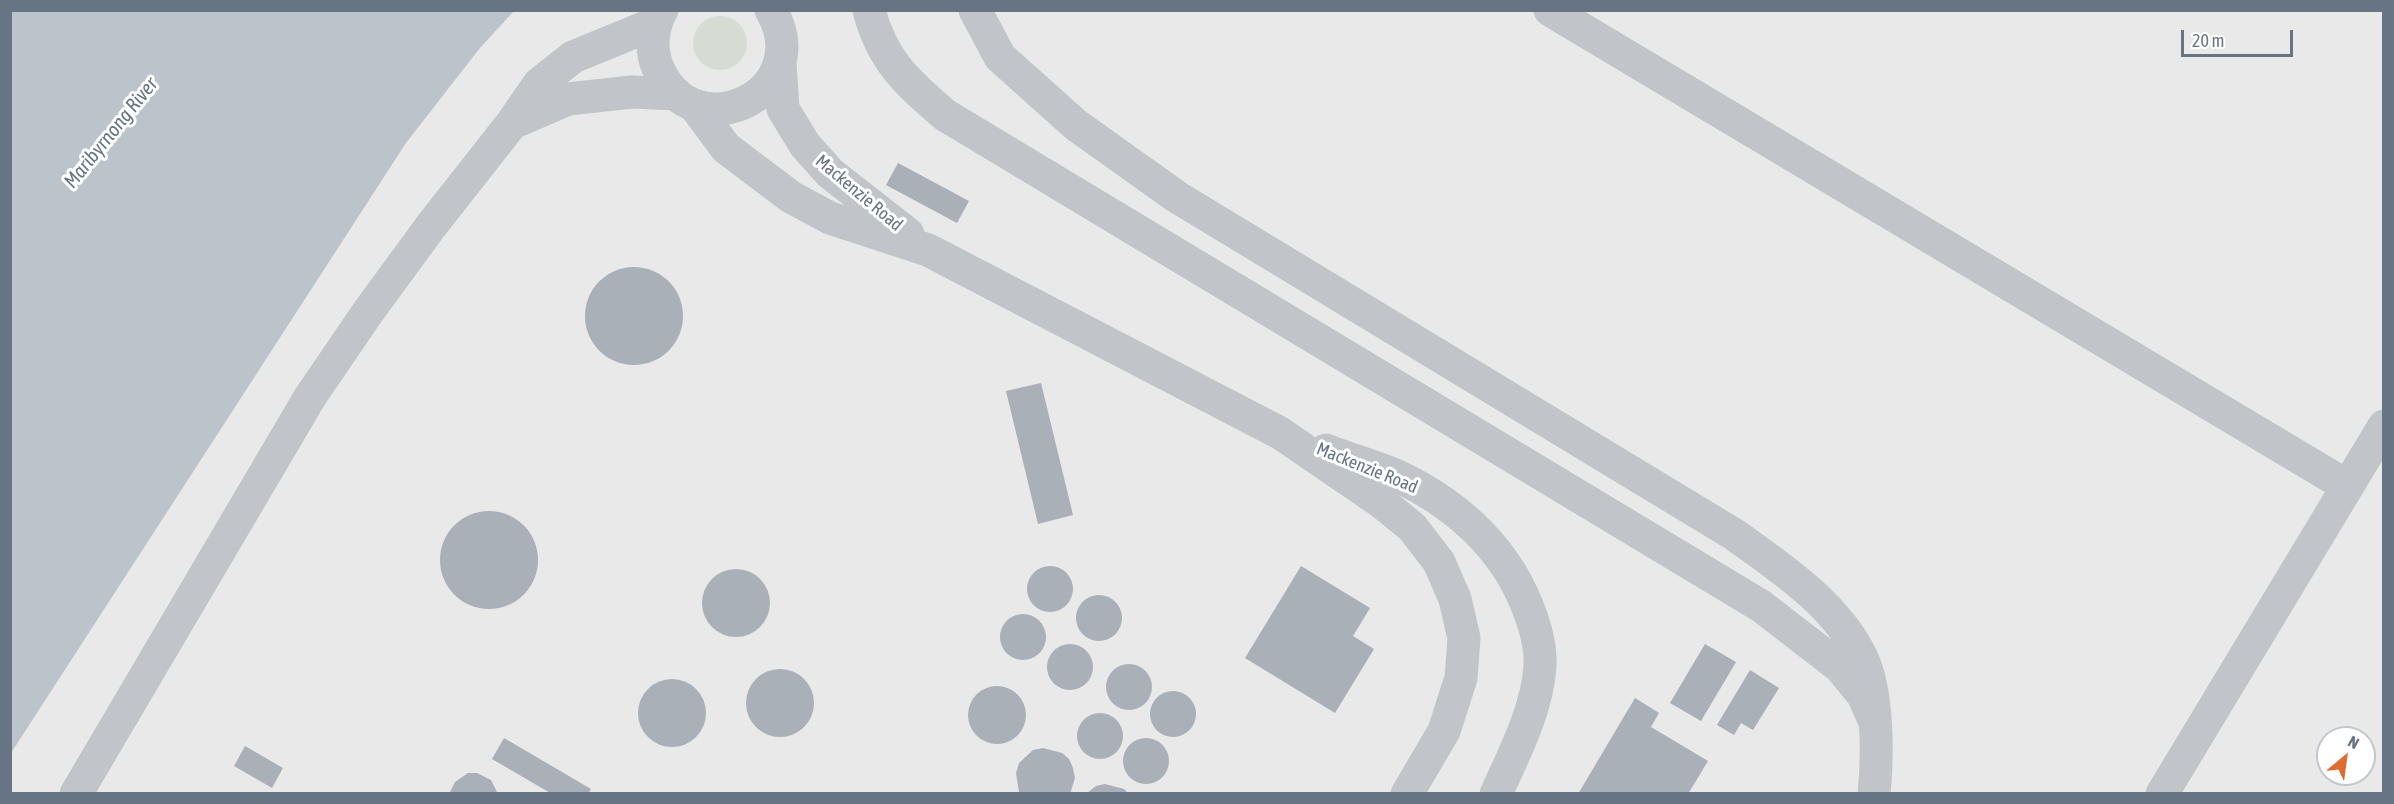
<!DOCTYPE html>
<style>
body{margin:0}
#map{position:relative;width:2394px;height:804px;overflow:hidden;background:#f7f7f4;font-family:"Asap Condensed",sans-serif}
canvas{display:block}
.frame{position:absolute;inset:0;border:12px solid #677484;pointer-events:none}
.north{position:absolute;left:2316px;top:726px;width:60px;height:60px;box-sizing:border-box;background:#fff;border:2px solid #c2c7ce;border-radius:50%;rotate:29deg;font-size:16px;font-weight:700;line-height:24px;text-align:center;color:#677484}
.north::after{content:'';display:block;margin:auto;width:21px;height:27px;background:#dc6c2f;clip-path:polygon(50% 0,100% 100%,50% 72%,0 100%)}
.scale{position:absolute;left:2181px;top:30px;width:112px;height:27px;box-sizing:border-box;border:3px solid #677484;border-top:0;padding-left:8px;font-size:18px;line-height:21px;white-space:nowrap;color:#677484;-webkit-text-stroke:4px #fff;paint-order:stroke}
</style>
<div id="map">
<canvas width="2394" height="804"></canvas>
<div class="frame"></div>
<div class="north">N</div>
<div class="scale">20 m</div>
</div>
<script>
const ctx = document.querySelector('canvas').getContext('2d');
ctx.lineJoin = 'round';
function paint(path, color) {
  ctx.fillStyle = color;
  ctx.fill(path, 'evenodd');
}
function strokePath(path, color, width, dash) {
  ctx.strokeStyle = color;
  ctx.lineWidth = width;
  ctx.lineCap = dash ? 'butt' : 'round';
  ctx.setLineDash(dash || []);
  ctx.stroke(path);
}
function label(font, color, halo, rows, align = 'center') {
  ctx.font = font + ' "Asap Condensed",sans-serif';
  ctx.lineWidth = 6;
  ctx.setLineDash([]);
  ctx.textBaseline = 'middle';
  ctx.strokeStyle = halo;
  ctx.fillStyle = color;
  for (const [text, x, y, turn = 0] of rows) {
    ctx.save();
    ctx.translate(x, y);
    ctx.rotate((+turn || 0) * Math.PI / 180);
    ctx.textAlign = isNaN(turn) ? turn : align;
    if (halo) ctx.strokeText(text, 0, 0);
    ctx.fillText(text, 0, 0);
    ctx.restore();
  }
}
const built = new Path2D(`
 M514 11H2383V793L11 794 10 753 406 143 480 48ZM2328 738H2364V774H2328Z`);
const green = new Path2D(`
 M693 43a27 27 0 1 1 54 0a27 27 0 1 1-54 0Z`);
const water = new Path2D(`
 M11 10 514 11 480 48 406 143 11 753Z`);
const building = new Path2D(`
 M898 163 969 201 957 223 886 185Z
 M585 316a49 49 0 1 1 98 0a49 49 0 1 1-98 0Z
 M1041 383 1073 515 1038 524 1006 391Z
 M440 560a49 49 0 1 1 98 0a49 49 0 1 1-98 0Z
 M1027 589a23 23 0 1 1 46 0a23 23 0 1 1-46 0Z
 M1301 566 1370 608 1353 636 1374 649 1335 713 1245 658Z
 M702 603a34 34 0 1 1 68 0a34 34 0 1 1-68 0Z
 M1076 618a23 23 0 1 1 46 0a23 23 0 1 1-46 0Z
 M1000 637a23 23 0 1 1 46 0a23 23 0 1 1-46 0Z
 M1047 667a23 23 0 1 1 46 0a23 23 0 1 1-46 0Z
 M1705 644 1736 662 1701 721 1670 703Z
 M1106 687a23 23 0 1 1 46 0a23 23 0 1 1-46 0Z
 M746 703a34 34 0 1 1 68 0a34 34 0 1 1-68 0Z
 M1750 670 1779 688 1753 730 1741 723 1734 735 1717 725Z
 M638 713a34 34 0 1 1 68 0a34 34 0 1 1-68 0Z
 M968 715a29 29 0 1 1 58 0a29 29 0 1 1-58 0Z
 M1150 714a23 23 0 1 1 46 0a23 23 0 1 1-46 0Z
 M1635 698 1659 713 1651 727 1708 761 1688 794H1578Z
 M1077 736a23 23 0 1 1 46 0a23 23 0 1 1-46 0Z
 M1123 761a23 23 0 1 1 46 0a23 23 0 1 1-46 0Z
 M504 738 591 789 588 794H552L492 759Z
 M245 746 283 768 272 788 234 766Z
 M1043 748 1062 753 1069 759 1073 768 1075 778 1070 794H1021L1019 792 1016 773 1019 763 1033 750Z
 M468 773H477L491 780 498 794H449L455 782Z
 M1105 784 1124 789 1129 794H1086L1096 786Z`);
const minor = new Path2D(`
 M662 10C652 27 650 50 658 68 694 153 819 92 771 10
 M869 10C882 61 907 82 945 115L1761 606 1840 667 1863 695 1875 722
 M975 10 1000 57 1076 125 1177 197 1735 535C1781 568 1837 605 1862 658 1878 692 1878 756 1874 794
 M1550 10 2347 486
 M780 63 783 109 805 145 830 173 908 234
 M694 105 726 148 791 197 830 218 928 250 1280 433 1381 502 1412 527 1439 562 1455 599 1464 638 1461 678 1444 731 1407 794
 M512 123 568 99 632 92 676 94
 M1326 450C1349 459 1373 466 1395 475 1452 501 1502 544 1526 603 1534 622 1541 643 1540 665 1538 708 1514 754 1496 794
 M76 794 310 397 368 312 431 226 512 123 539 84 573 57 656 23
 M2162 794 2384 426`);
const streetNames = [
 ["Mackenzie Road",859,193,40],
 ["Mackenzie Road",1367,468,22]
];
const waterNames = [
 ["Maribyrnong River",111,133,-51]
];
paint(built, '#e8e9e8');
paint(green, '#d6dcd4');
paint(water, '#bbc4ca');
paint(building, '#a9b0b7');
strokePath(minor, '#c1c4c8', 33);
label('18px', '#677484', '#fff', streetNames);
label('italic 20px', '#637580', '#fff', waterNames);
</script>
